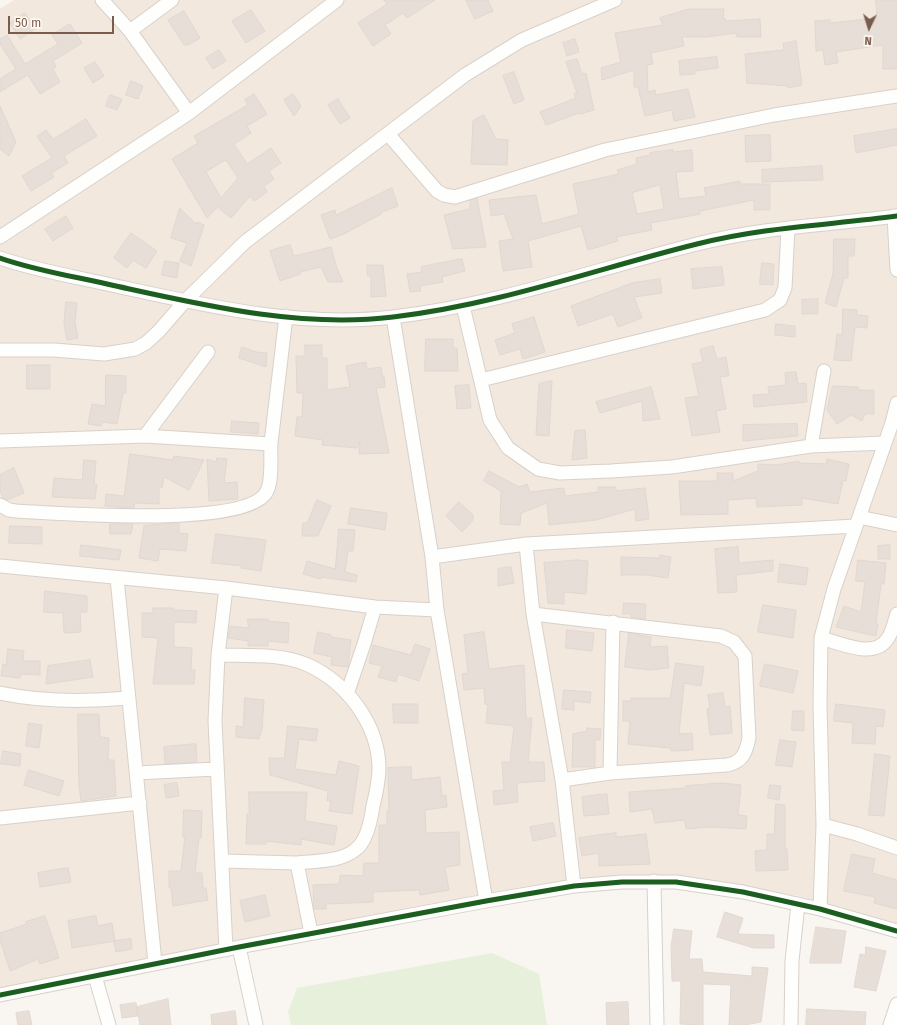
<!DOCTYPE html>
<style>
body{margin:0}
#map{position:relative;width:897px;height:1025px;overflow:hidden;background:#f9f5f0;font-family:"Fira Sans",sans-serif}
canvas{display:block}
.north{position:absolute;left:849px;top:8px;width:40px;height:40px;-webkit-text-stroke:3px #fffaf3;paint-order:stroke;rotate:184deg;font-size:11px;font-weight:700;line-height:16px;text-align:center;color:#7a5c4d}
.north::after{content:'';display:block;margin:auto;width:14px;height:18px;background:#7a5c4d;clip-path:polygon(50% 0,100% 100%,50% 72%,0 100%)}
.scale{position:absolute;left:8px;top:16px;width:106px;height:18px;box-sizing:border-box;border:2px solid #7a5c4d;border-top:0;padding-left:5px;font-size:12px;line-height:14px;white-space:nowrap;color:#7a5c4d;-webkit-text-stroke:3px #fffaf3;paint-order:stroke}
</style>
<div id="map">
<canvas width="897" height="1025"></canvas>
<div class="north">N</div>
<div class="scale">50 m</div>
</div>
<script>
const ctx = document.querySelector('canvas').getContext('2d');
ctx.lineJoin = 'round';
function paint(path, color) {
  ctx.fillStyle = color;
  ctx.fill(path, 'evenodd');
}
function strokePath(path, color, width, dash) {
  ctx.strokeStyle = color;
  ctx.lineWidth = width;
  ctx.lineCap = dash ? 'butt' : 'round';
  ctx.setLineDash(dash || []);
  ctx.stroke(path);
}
const residential = new Path2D(`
 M14 0H897V926L799 896 683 879 560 888 0 995V9Z`);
const green = new Path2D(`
 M492 953 539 974 547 1025H291L288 1012 297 988Z`);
const building = new Path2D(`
 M384 0H435L407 18 403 13 385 25 391 34 373 46 358 23 387 4Z
 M466 0H488L493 11 475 19Z
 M876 0H897V69H883V45L836 52 838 63 825 65 823 50 816 51 815 21 830 20V23L877 18Z
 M689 9H724L723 18H725V21L760 19 761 37H737L736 33 706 37H682L684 46 651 53 653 64 647 65 648 92 655 90 656 95 688 89 695 117 674 121 672 110 645 116 638 87H634V70L602 80 601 68 621 62 615 33 663 25 660 18Z
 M251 10 265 31 246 43 232 21Z
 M184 11 200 38 188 45H184L168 20Z
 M25 13 35 29 20 39 10 23Z
 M70 24 82 43 53 61 56 67 53 69 60 82 40 94 28 75 0 92V79L16 69 0 44V39L7 35 25 64 58 44 52 35Z
 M575 39 579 52 567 56 563 43Z
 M796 41 802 85 788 88V86L747 83 745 54 784 50 783 44Z
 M219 50 226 61 213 69 206 58Z
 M717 57 718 68 695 71V74L680 75 679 61Z
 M577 59 582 74 586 73 594 110 580 114 579 113 546 125 540 112 576 98 574 93H577L566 62Z
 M95 62 104 76 93 83 84 68Z
 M514 72 524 100 514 104 503 76Z
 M131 81 143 86 138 99 126 95Z
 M254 94 267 114 247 126 251 133 234 144 247 164 271 148 281 163 269 171 274 179 264 186 267 192 254 201 250 196 231 218 218 207 207 218 172 159 198 143 194 136 248 105 245 100ZM226 160 238 178 221 198 206 172Z
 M293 94 301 106 294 116 284 100Z
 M110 95 122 99 117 110 106 106Z
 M338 99 350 118 340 124 328 105Z
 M0 106 16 142 9 156 0 149Z
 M484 115 496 139 508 140 507 165 471 164 473 121Z
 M86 119 97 136 64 156 68 163 51 173 54 177 31 191 22 176 52 158 37 136 46 130 53 139Z
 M897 129V145L856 153 854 136Z
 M770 135 771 161 746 162 745 136Z
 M673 150V152L692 150 693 171 676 172 679 199 706 196 704 188 740 181V184H770V210H754V200L700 211V214L651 223 652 230 616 237 618 241 588 250 581 226 528 241 532 267 503 271 499 241 513 239 504 214 491 216 489 200 536 195 542 224 579 214 573 184 619 174 617 170 637 164 636 158 650 155V153ZM660 185 664 209 637 214 632 193Z
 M822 166 823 180 762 182V170Z
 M392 188 398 206 380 213 381 214 344 234 330 239 321 215 335 210 336 215Z
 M477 198 486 247 453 249 444 215 470 209V201Z
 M180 208 196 224 197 222 204 225 191 266 180 261 187 243 171 238Z
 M66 216 73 228 53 241 45 229Z
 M131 233 157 251 146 268 133 260 127 268 114 258Z
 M834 239H855L854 256H848V278H844L836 307 825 303 833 274Z
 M290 245 294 256 331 247 337 269 343 282H328L321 267 300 272V274L280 281 270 251Z
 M462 259 465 271 442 277 443 282 420 286 421 291 410 292 407 274 422 272 421 267Z
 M165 261 179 263 177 278 162 275Z
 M762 263 774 264 773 285 760 284Z
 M367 265H383L386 296 371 297V276H368Z
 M722 267 724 285 693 289 691 269Z
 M660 279 662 293 634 297 642 318 618 327 613 314 578 326 571 306 632 283Z
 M818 299V314H802V300Z
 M66 302 77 303 75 322 78 338 67 340 64 324Z
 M843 309 857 310V315L868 316 867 328 855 327 851 361 834 360 837 334 842 335Z
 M534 317 545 352 523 359 520 349 500 355 495 340 515 333 512 324Z
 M776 324 795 326V337L775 335Z
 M426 339H453V348H457L458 371H425Z
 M305 345H322V358H327V390L350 387 346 366 366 362 367 369 381 367 382 376H384L385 387 376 388 389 453 359 454 360 441 357 448 322 445 323 440 295 436 297 417H302L303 393H297L296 356H305Z
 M713 346 717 359 726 357 729 376 720 377 726 409 716 411 720 432 692 436 685 398 699 396 692 364 703 362 700 350Z
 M242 347 256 352 267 353 266 367 239 358Z
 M27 365H50V389H27Z
 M796 372 798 384 806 383 807 402 754 407 753 395 769 394 768 387 786 385 785 373Z
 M106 375 126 376V393H123L117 424 102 422 101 426 88 424 92 404 105 406Z
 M552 381 549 436 536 435 539 384Z
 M469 385 471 408 457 409 455 386Z
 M833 386 858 387 859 390H874V414H865L862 421 851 415 837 424 827 410Z
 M651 387 660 419 643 421 642 401 600 413 596 402Z
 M232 421 259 423 258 434 231 432Z
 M797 424 798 436 743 441V425Z
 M585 430 587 458 572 460 575 431Z
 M130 454 173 460 174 456 204 460 189 490 164 477 162 488 159 487V504L135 503 134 508 105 506 106 494 124 496Z
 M217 458 227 459 224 483 237 482 238 499 209 501 207 459 216 462Z
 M827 459 849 464 846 481 843 480 838 504 802 498V505L757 507 756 498 728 500V514L681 515 679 481H717V473H733V481L758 471V464L777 465 799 461V463L826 464Z
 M84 460 96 461 94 484H97L95 499 52 497 54 478 82 480Z
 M14 468 24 493 7 500 3 498 0 491V475Z
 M489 471 519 487 527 484 530 492 564 488 565 496 598 492V487H616V491L645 488 649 519 636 521 635 509 596 520 549 525 547 503 521 513 520 525 500 524 501 491 484 481Z
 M317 500 331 506 318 536H302L303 523H307Z
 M459 502 473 515V520L462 532 446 516Z
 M351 508 387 513 385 530 348 524Z
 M179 523V533L188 534 186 551 160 549 158 561 139 558 144 526Z
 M110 524H133L131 534H110Z
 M10 526 42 527V544L9 543Z
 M339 529 355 530 353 551H348L345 572 357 575 356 582 321 577V579L303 574 307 561 335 569Z
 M216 534 266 540 261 571 241 568 242 566 212 563Z
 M81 545 121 550 119 560 80 556Z
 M890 545V559H878V546Z
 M738 547 739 563 773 560V571L736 575 737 592 718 593 715 549Z
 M660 555 671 557 668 578 646 575H621V557L660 558Z
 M578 560 588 561 586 594 564 592V604L548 603 544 563Z
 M858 560 886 563 884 584H881L876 623 878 624 876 636 836 627 844 606 861 612 865 582 856 581Z
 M780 564 808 568 806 585 778 582Z
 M511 567 514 583 498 586V569Z
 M45 591 87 596V612H80L81 632 64 633 63 613 44 612Z
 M624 603 646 604 645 619 631 617V614H623Z
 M763 605 796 610 793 638 758 632Z
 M153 608H174V610L197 611 196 623 174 622V647L192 648 191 670H195L194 684H153L158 638 142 637V613H153Z
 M248 619H268V621L289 623 288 643 268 641V646H248V641L228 638 230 626 248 628Z
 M567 630 594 633 592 651 566 648Z
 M318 632 331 635V637L351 640 348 667 331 665 332 657 314 653Z
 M484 632 489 669 524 665 526 718H532L528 762H544L545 781 517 783 518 802 494 805 493 791 504 790 502 762H510L514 726 486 723 488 705 485 704 484 688 464 690 462 674 468 673 464 635Z
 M629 633 651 637 650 647 667 646 669 668 649 670 625 667Z
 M415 644 430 649 419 681 398 674 396 682 378 677 382 666 369 663 373 645 411 655Z
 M8 649 24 651 23 661H40V675L21 674 20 678 1 676 3 664 6 665Z
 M90 660 93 677 46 684 48 666Z
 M676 663 704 667 701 686 684 683 679 734 692 733 693 750 671 751 670 748 628 744 630 721H623V701H631V698H670Z
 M765 664 798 671 793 693 760 686Z
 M564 690 591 692 590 703 574 701V710L562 709Z
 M723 693 725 707 730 706 732 733 710 735 707 709 710 708 708 695Z
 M245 698 264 700 262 729 259 739 236 737V726L243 727Z
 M393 704H418V723H394Z
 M836 704 885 710 883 727 876 726 875 744 852 743 853 723 834 721Z
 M793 711H804V731L792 730Z
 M78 714H99L100 737 109 738 108 760H114L116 796 81 801 79 785Z
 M29 723 42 725 39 748 26 746Z
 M288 726 318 729 316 741 299 739 295 769 336 775 339 761 359 766 352 814 329 811 331 801H327L328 791 270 775 269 758H284Z
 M587 728 601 729 600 740H595V767H572L573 734 587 731Z
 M780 740 796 742 792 767 776 765Z
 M196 744 197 762 165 764 164 747Z
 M3 751 21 754 20 766 1 764Z
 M875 754 890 756 884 816 869 815Z
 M411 767 412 780 440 777 442 796 446 795 447 807 425 810 426 833 459 832 460 865 445 867 449 890 420 895 419 890 373 892V902L326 904V909H314L313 885 339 884 340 875 363 876 364 863H379V825H387V811H389L388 768Z
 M29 770 64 781 59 796 24 785Z
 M177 783 179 796 166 798 164 785Z
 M721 783 741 785 738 815 747 816 746 829 710 827 686 829 685 820 655 823 652 809 630 812 629 792 686 788V786Z
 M770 785 781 786 779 800 768 798Z
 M249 792H307L305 821 337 826 334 845 301 839V845L266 841V844H246L247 814H249Z
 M607 794 609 814 584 816 582 797Z
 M776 804 785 805V849H787L788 870 756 871 755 851 767 850V834H774Z
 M184 810 202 811 201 838H199L195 873H202L203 888H206L208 900 173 906 171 888H169V871H181L185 837H183Z
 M553 823 556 836 533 841 530 827Z
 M616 833V837L646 834 650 864 599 866V853L582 856 579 838Z
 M852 854 875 859 872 873 897 880V909L874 903 875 897 844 891Z
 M68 868 71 882 40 887 38 873Z
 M265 895 270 916 245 922 240 901Z
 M725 912 743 918 738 934 774 935V948H754L717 937Z
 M45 916 59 958 40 964 38 959 10 971 0 940V933L27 924 26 922Z
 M96 916 98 926 112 923 115 941 72 948 68 921Z
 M816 927 846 931 841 963H810Z
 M674 929 692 931 689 959H702L703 972 752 976V967L768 968 761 1022 745 1025H729L731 985 703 984V1025L680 1024 681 981H672L671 947Z
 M131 939 132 949 116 952 114 941Z
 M866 947 886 951 876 991 854 987 860 954 865 955Z
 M168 999 171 1025H140L137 1007Z
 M628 1002 629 1025H607L606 1003Z
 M136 1003 138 1016 122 1018 120 1005Z
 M807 1009 866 1012 865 1025H806Z
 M29 1011 32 1025H18L16 1013Z
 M235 1011 237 1025H212L211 1015Z`);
const street = new Path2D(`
 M102 0 130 31 189 113
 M130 31 172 0
 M388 134 437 191 444 195 455 197 605 150 774 115 897 96
 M894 216 897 270
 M0 237 189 113 337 0
 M0 258C37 271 78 277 116 286 207 306 300 328 393 317 497 305 596 269 697 244 763 227 830 225 897 216
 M463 306 490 420 508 448 538 469 560 473 611 471 672 467 811 446 885 443
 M393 317 432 557 437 610 486 901
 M0 350H54L104 354 135 349 146 343 159 331 185 301 245 242 465 75 522 40 615 0
 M481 380 765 310 780 300 785 288 788 228
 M145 436 208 352
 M0 441 145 436 271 444
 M811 446 824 371
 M0 505 9 510 16 511C58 513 249 529 267 491 273 479 270 456 271 443 276 400 281 358 286 316
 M859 517 897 525
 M526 544 533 614 562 780 574 886
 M432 557 526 544 856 526
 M0 566 226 588 375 607 437 610
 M117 578 155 963
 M533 614 721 636 734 642 745 656 749 738C746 752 743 762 727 765L610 773 562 780
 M821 638C840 643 875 660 888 638 893 631 894 622 897 614
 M218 655C247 656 281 653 308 665 347 683 378 724 379 767 379 780 376 794 373 806 371 820 367 842 355 850 340 862 315 861 297 863L311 933
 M0 693C43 702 85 702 128 698
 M347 694 364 644 375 607
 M136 773 216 769
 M610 773 613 622
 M0 818 140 803
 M823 825 857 834 897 848
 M222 861 297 863
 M654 881 657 1025
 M820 909 823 825 820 705 821 638 834 589 892 423 897 403
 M239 947 256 1025
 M226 950 215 721 218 655 226 588
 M95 976 109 1025
 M0 995 239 947 486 901 574 886 622 882H676L743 892 820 909 897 931
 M791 1025 792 961 798 904
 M890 1025 897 1004`);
const cycleway = new Path2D(`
 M0 258C37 271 78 277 116 286 207 306 300 328 393 317 497 305 596 269 697 244 763 227 830 225 897 216
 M0 995 239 947 486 901 574 886 622 882H676L743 892 820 909 897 931`);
paint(residential, '#f2e8de');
paint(green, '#e7f0db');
paint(building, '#e6ded7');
strokePath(building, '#e2d8d2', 1);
strokePath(street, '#d7d1cb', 15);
strokePath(street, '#fefefd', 13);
strokePath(cycleway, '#1b5e20', 5);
</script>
